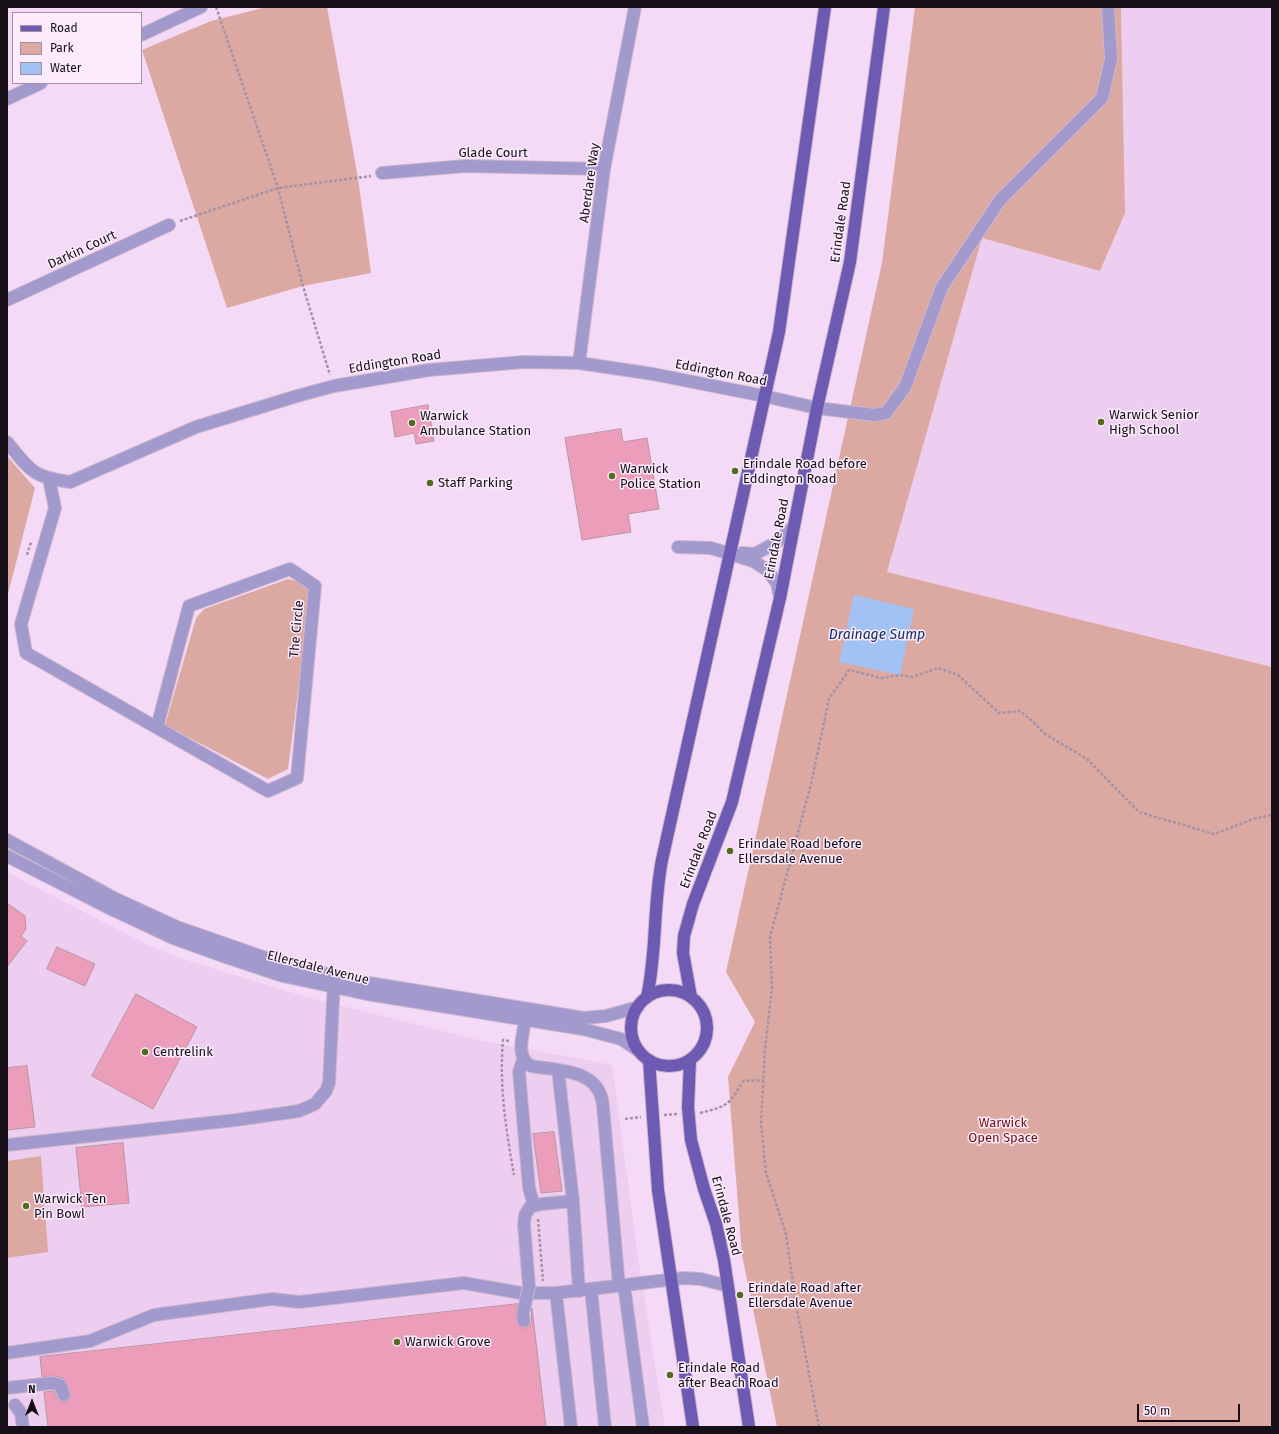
<!DOCTYPE html>
<style>
body{margin:0}
#map{position:relative;width:1279px;height:1434px;overflow:hidden;background:#f4daf6;font-family:"Fira Sans",sans-serif}
canvas{display:block}
.frame{position:absolute;inset:0;border:8px solid #170f18;pointer-events:none}
.legend{position:absolute;left:12px;top:12px;width:130px;height:72px;box-sizing:border-box;background:#fbebfc;border:1px solid #a093a1;margin:0;padding:5px 7px;list-style:none;font-size:12px;color:#170f18}
.legend li{display:flex;align-items:center;gap:8px;height:20px}
.legend b{width:20px;border:1px solid #a093a1}
.north{position:absolute;left:12px;top:1382px;width:40px;height:40px;-webkit-text-stroke:3px #fbebfc;paint-order:stroke;rotate:0deg;font-size:11px;font-weight:700;line-height:16px;text-align:center;color:#170f18}
.north::after{content:'';display:block;margin:auto;width:14px;height:18px;background:#170f18;clip-path:polygon(50% 0,100% 100%,50% 72%,0 100%)}
.scale{position:absolute;left:1137px;top:1404px;width:103px;height:18px;box-sizing:border-box;border:2px solid #170f18;border-top:0;padding-left:5px;font-size:12px;line-height:14px;white-space:nowrap;color:#170f18;-webkit-text-stroke:3px #fbebfc;paint-order:stroke}
</style>
<div id="map">
<canvas width="1279" height="1434"></canvas>
<div class="frame"></div>
<ul class="legend">
<li><b style="height:5px;background:#6d5ab2"></b>Road</li>
<li><b style="height:11px;background:#dba9a1"></b>Park</li>
<li><b style="height:11px;background:#a1c2f3"></b>Water</li>
</ul>
<div class="north">N</div>
<div class="scale">50 m</div>
</div>
<script>
const ctx = document.querySelector('canvas').getContext('2d');
ctx.lineJoin = 'round';
function paint(path, color) {
  ctx.fillStyle = color;
  ctx.fill(path, 'evenodd');
}
function strokePath(path, color, width, dash) {
  ctx.strokeStyle = color;
  ctx.lineWidth = width;
  ctx.lineCap = dash ? 'butt' : 'round';
  ctx.setLineDash(dash || []);
  ctx.stroke(path);
}
function label(font, color, halo, rows, align = 'center') {
  ctx.font = font + ' "Fira Sans",sans-serif';
  ctx.lineWidth = 3;
  ctx.setLineDash([]);
  ctx.textBaseline = 'middle';
  ctx.strokeStyle = halo;
  ctx.fillStyle = color;
  for (const [text, x, y, turn = 0] of rows) {
    ctx.save();
    ctx.translate(x, y);
    ctx.rotate((+turn || 0) * Math.PI / 180);
    ctx.textAlign = isNaN(turn) ? turn : align;
    if (halo) ctx.strokeText(text, 0, 0);
    ctx.fillText(text, 0, 0);
    ctx.restore();
  }
}
const built = new Path2D(`
 M1121 7H1272V667L887 572 982 238 1100 271 1125 213Z
 M7 872 148 945 177 957 306 997 474 1039 612 1065 640 1271 665 1427H7Z`);
const green = new Path2D(`
 M267 7H327L358 178 371 273 303 286 227 308 142 50 211 21Z
 M915 7H1121L1125 213 1100 271 982 238 887 572 1272 667V1427H777L742 1255 728 1077 755 1022 726 972 882 263Z
 M7 456 35 488 7 598Z
 M288 579 304 583 311 591 288 769 268 779 165 725 196 618 204 609Z
 M41 1156 48 1252 7 1258V1161Z`);
const water = new Path2D(`
 M854 595 914 609 900 675 839 662Z`);
const building = new Path2D(`
 M428 405 434 441 416 444 414 433 395 437 391 412Z
 M621 429 623 442 647 438 659 509 628 514 631 532 582 540 565 438Z
 M7 903 25 916 26 929 21 936 27 941 7 967Z
 M57 947 95 964 85 986 47 969Z
 M136 994 197 1027 153 1109 92 1076Z
 M27 1066 35 1127 7 1130V1068Z
 M554 1132 562 1191 541 1193 533 1134Z
 M123 1143 129 1203 82 1207 76 1148Z
 M518 1304 516 1313 517 1322 522 1328H525L531 1324 532 1308 546 1427H48L44 1392 54 1391 57 1398 63 1402H67L71 1396 65 1379 55 1376 42 1377 40 1357Z`);
const path = new Path2D(`
 M216 7 278 188 303 286 330 375
 M180 221 278 188 371 176
 M27 555 31 542
 M509 1041 503 1040C499 1086 506 1130 514 1175
 M700 1113C727 1106 729 1106 743 1081L763 1080
 M664 1115 677 1114
 M625 1119 641 1117
 M538 1219 543 1281
 M819 1427 797 1310 786 1234 766 1173 761 1123 765 1049 772 988 770 937 811 784 829 699 849 670 881 678 900 675 912 677 938 668 958 675 999 713 1020 711 1032 721 1045 734 1087 759 1139 812 1214 834 1253 819 1272 815`);
const minor = new Path2D(`
 M141 35 201 7
 M7 99 41 83
 M382 173 465 166 604 169
 M7 300 169 225
 M579 363 604 169 635 7
 M7 442C30 470 32 477 70 482L196 427 297 396 334 386 429 370 524 362 579 363 653 374 764 396 817 408 874 415 886 413 905 387 942 287 1000 200 1102 98 1111 59 1108 7
 M49 479 55 508 21 624 26 653 268 791 297 778 315 586 290 569 189 606 157 727
 M678 547 711 548 753 561 767 570 777 583 780 598
 M742 553 755 554 777 542 794 526
 M7 840 114 898 177 927 286 965 369 983 584 1018 606 1016 638 1007
 M7 856 109 908 173 938 220 955 283 976 367 994 583 1029 621 1039 639 1051
 M525 1021C523 1036 515 1057 531 1066 560 1071 600 1069 603 1106L619 1286
 M523 1059 519 1072 529 1188 534 1206
 M558 1070 573 1201 579 1291
 M7 1145 236 1120 299 1111 315 1104 326 1091 329 1083 334 980
 M524 1225 525 1215 530 1207 542 1204 573 1201
 M624 1285 643 1427
 M591 1289 605 1427
 M7 1353 90 1341 154 1315 272 1299 299 1302 464 1283 521 1293H556
 M7 1388 53 1383 60 1385 64 1395
 M15 1405 21 1413 23 1427
 M571 1427 556 1293 684 1278 701 1279 728 1286`);
const major = new Path2D(`
 M631 1028a38 38 0 1 1 76 0a38 38 0 1 1-76 0Z
 M647 997C657 952 653 905 662 860L779 332 825 7
 M691 997 683 953 684 936 693 904 732 802 780 598 817 408 850 262 884 7
 M649 1060 658 1190 693 1427
 M690 1060 688 1107 691 1140 704 1189 716 1224 724 1260 749 1427`);
const minorBridge = new Path2D(`
 M524 1225 529 1286 523 1314 524 1321`);
const markers = [
 [1101,422,4,"#526c1e"],
 [412,423,4,"#526c1e"],
 [735,471,4,"#526c1e"],
 [612,476,4,"#526c1e"],
 [430,483,4,"#526c1e"],
 [730,851,4,"#526c1e"],
 [145,1052,4,"#526c1e"],
 [26,1206,4,"#526c1e"],
 [740,1295,4,"#526c1e"],
 [397,1342,4,"#526c1e"],
 [670,1375,4,"#526c1e"]
];
const streetNames = [
 ["Glade Court",493,153],
 ["Aberdare Way",590,183,-82],
 ["Erindale Road",841,222,-82],
 ["Darkin Court",82,250,-25],
 ["Eddington Road",395,362,-9],
 ["Eddington Road",721,373,11],
 ["Erindale Road",777,539,-79],
 ["The Circle",297,629,-85],
 ["Erindale Road",699,850,-69],
 ["Ellersdale Avenue",318,968,14],
 ["Erindale Road",726,1216,75]
];
const poiNames = [
 ["Warwick Senior",1109,415],
 ["High School",1109,430],
 ["Warwick",420,416],
 ["Ambulance Station",420,431],
 ["Erindale Road before",743,464],
 ["Eddington Road",743,479],
 ["Warwick",620,469],
 ["Police Station",620,484],
 ["Staff Parking",438,483],
 ["Erindale Road before",738,844],
 ["Ellersdale Avenue",738,859],
 ["Centrelink",153,1052],
 ["Warwick Ten",34,1199],
 ["Pin Bowl",34,1214],
 ["Erindale Road after",748,1288],
 ["Ellersdale Avenue",748,1303],
 ["Warwick Grove",405,1342],
 ["Erindale Road",678,1368],
 ["after Beach Road",678,1383]
];
const parkNames = [
 ["Warwick",1003,1123],
 ["Open Space",1003,1138]
];
const waterNames = [
 ["Drainage Sump",877,635]
];
paint(built, '#edcef0');
paint(green, '#dba9a1');
paint(water, '#a1c2f3');
paint(building, '#eb9db9');
strokePath(building, '#ba96a2', 1);
strokePath(minor, '#ccb5ce', 14);
strokePath(major, '#ccb5ce', 14);
strokePath(path, '#a592a7', 2.5, [3, 2]);
strokePath(minor, '#a29acc', 12);
strokePath(major, '#6d5ab2', 12);
strokePath(minorBridge, '#ccb5ce', 14, []);
strokePath(minorBridge, '#a29acc', 12);
for (const [x, y, r, color] of markers) {
  const dot = new Path2D();
  dot.arc(x, y, r, 0, 2 * Math.PI);
  ctx.fillStyle = color;
  ctx.fill(dot);
  strokePath(dot, '#fbebfc', 1.5);
}
label('13px', '#170f18', '#fbebfc', streetNames);
label('13px', '#170f18', '#fbebfc', poiNames, 'left');
label('13px', '#71120e', '#fbebfc', parkNames);
label('italic 14px', '#0a3065', '#fbebfc', waterNames);
</script>
